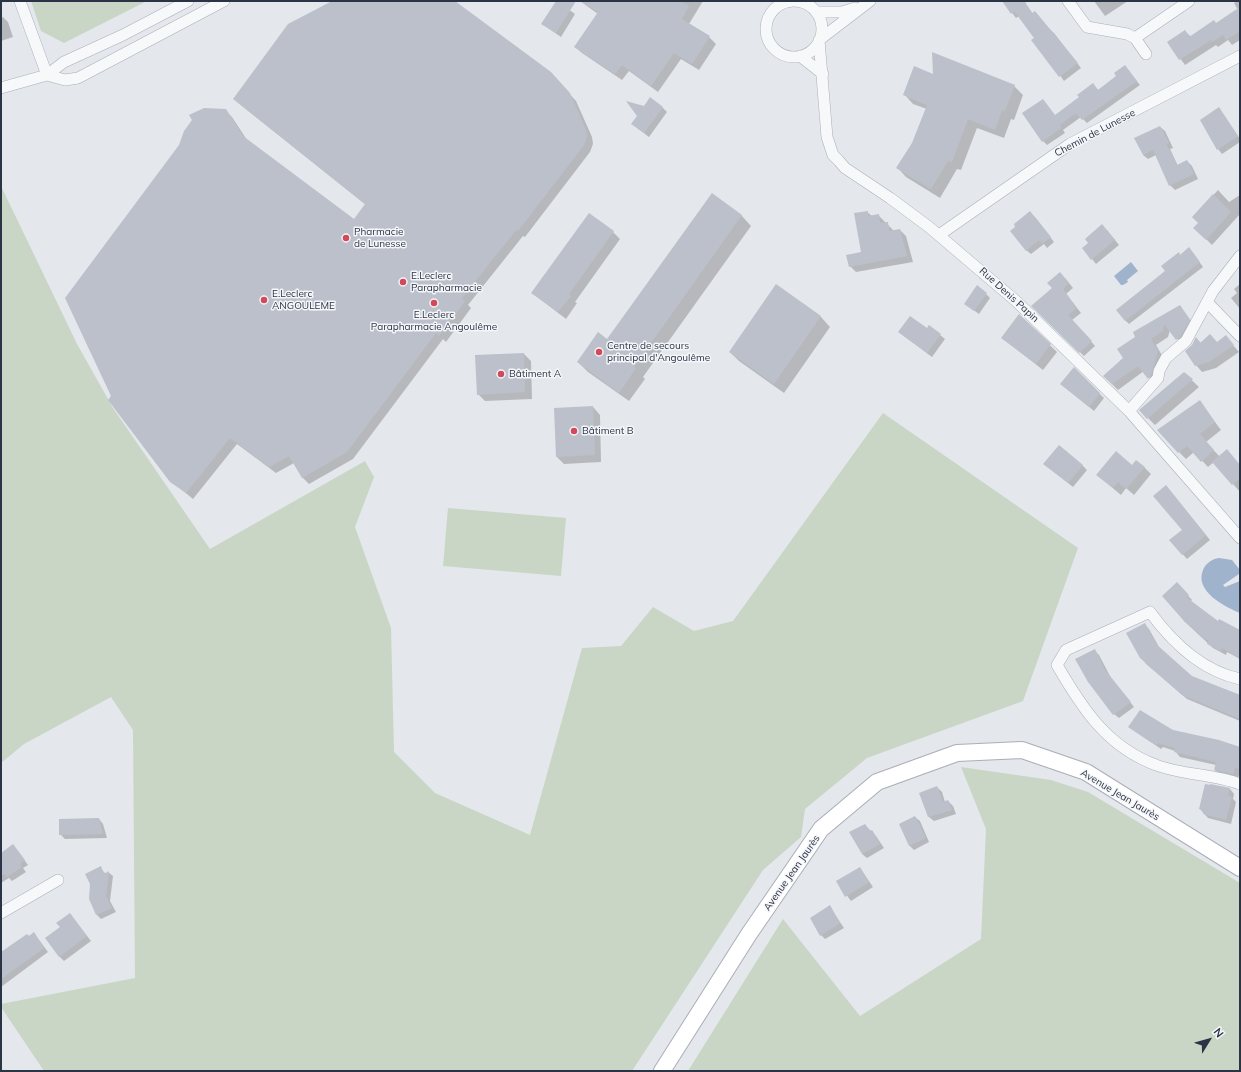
<!DOCTYPE html>
<meta charset="utf-8">
<style>
body{margin:0}
#map{position:relative;width:1241px;height:1072px;overflow:hidden;background:#e4e7ec;font-family:Mulish,sans-serif}
canvas{display:block}
.frame{position:absolute;inset:0;border:2px solid #2b3445;pointer-events:none}
.north{position:absolute;left:1189px;top:1020px;width:40px;height:40px;-webkit-text-stroke:3px #f4f6f9;paint-order:stroke;rotate:53deg;font-size:11px;font-weight:700;line-height:16px;text-align:center;color:#2b3445}
.north::after{content:'';display:block;margin:auto;width:14px;height:18px;background:#2b3445;clip-path:polygon(50% 0,100% 100%,50% 72%,0 100%)}
</style>
<div id="map">
<canvas width="1241" height="1072"></canvas>
<div class="frame"></div>
<div class="north">N</div>
</div>
<script>
const ctx = document.querySelector('canvas').getContext('2d');
ctx.lineJoin = 'round';
function paint(path, color) {
  ctx.fillStyle = color;
  ctx.fill(path, 'evenodd');
}
function strokePath(path, color, width, dash) {
  ctx.strokeStyle = color;
  ctx.lineWidth = width;
  ctx.lineCap = dash ? 'butt' : 'round';
  ctx.setLineDash(dash || []);
  ctx.stroke(path);
}
function label(font, color, halo, rows, align = 'center') {
  ctx.font = font + ' Mulish,sans-serif';
  ctx.lineWidth = 3;
  ctx.setLineDash([]);
  ctx.textBaseline = 'middle';
  ctx.strokeStyle = halo;
  ctx.fillStyle = color;
  for (const [text, x, y, turn = 0] of rows) {
    ctx.save();
    ctx.translate(x, y);
    ctx.rotate((+turn || 0) * Math.PI / 180);
    ctx.textAlign = isNaN(turn) ? turn : align;
    if (halo) ctx.strokeText(text, 0, 0);
    ctx.fillText(text, 0, 0);
    ctx.restore();
  }
}
const green = new Path2D(`
 M31 1H147L64 43 41 31Z
 M1 186 77 344 113 408 210 549 365 461 374 477 355 527 391 628 394 752 435 793 530 835 582 648 621 646 653 607 694 631 733 621 883 413 1078 548 1023 701 867 758 805 809 801 837 763 870 632 1071H44L1 1007V1004L135 978 133 730 111 697 24 744 1 763Z
 M448 508 566 518 561 576 443 566Z
 M961 767 1051 780 1088 792 1240 883V1071H688L783 919 860 1016 981 939 986 829Z`);
const water = new Path2D(`
 M1131 262 1138 271 1127 280 1128 282 1123 285H1121L1114 276Z
 M1219 558 1232 560 1240 570 1239 574 1223 585 1225 587 1240 581V613C1225 607 1194 591 1203 570 1206 563 1212 559 1219 558Z`);
const shadow = new Path2D(`
 M334 1H453L557 80 576 101 592 137 593 144 590 152 525 237 523 236 468 305 471 308 446 342 443 339 353 459 309 484 303 478 294 463 276 473 237 444 193 499 171 481 225 110 232 117 247 140 354 220 366 205 241 105Z
 M557 1 575 14 561 37 542 24Z
 M580 1H703L689 24 709 37 716 44 699 70 681 59 658 92 629 71 622 80 582 53 575 47 598 14Z
 M1003 1H1024L1033 14 1054 33 1081 68 1064 81 1019 16 1016 18Z
 M1094 1H1128L1105 16Z
 M1237 1H1240V40L1232 45 1228 40 1218 47 1216 45 1185 65 1168 42 1185 31 1191 37 1216 24 1238 10 1234 3Z
 M3 17 8 22 13 37 1 41V18Z
 M1125 67 1140 85 1087 123 1081 117 1063 130 1065 133 1047 145 1043 141V100L1055 116 1097 89 1098 90 1118 76Z
 M934 75 1014 86 1023 95 1014 120 1011 119 1004 138 977 128 961 170 957 169 940 198 906 177 897 167 913 143 927 109 913 104 904 94Z
 M644 107H662L667 112 649 137 637 128Z
 M1219 108 1240 139V142L1222 154 1218 149Z
 M1160 127 1165 131 1173 148 1170 149 1178 166 1187 161 1192 166 1198 179 1175 190 1170 185 1156 155 1148 159 1143 155Z
 M1218 190 1229 202 1240 195V214L1212 245 1195 228 1199 223 1193 217Z
 M713 195 742 216 751 226 643 377 645 379 629 401 588 372 578 362 607 340Z
 M867 212 872 216 878 215 894 231 900 230 906 236 913 262 856 272 850 266 862 253Z
 M1035 217 1054 242 1047 248 1044 244 1031 254 1026 250Z
 M1107 230 1119 245 1096 264 1092 259Z
 M613 232 620 239 575 302 577 303 566 319 532 293Z
 M1193 253 1203 267 1129 324 1125 320 1179 254 1181 256Z
 M1065 278 1073 288 1066 294 1081 313 1072 320 1095 346 1084 356 1032 306Z
 M1240 284V309L1231 298 1237 293 1234 289Z
 M777 286 821 317 830 327 784 393 739 361 730 352Z
 M986 294 990 298 979 314 965 304Z
 M1180 306 1195 326 1183 345 1170 330 1168 337 1156 345 1163 357 1155 384 1144 371 1118 390 1104 376Z
 M1019 315 1057 352 1043 370 1002 338Z
 M929 326 945 339 932 357 904 336 927 329Z
 M1226 337 1239 352 1216 368 1202 372 1196 365 1193 345 1196 338 1201 343H1218Z
 M524 354 531 361 532 399 485 401 478 394 476 356Z
 M1074 369 1104 398 1094 411 1066 388Z
 M1184 373 1199 387 1155 425 1148 418Z
 M1200 402 1221 430 1206 442 1220 457 1240 465V492L1214 462 1208 467 1194 452 1186 459 1179 452Z
 M593 407 600 415 601 462 564 464 557 457Z
 M1082 465 1087 470 1073 487 1049 468Z
 M1132 466 1144 467 1151 474 1134 495 1126 488 1121 495 1097 475Z
 M1170 491 1210 540 1187 559 1171 541 1183 531Z
 M1177 584 1192 600 1191 601 1218 623 1240 636V659L1227 652 1226 655 1213 648 1184 621Z
 M1145 625 1149 629 1160 649 1192 677 1240 695V721L1187 699 1145 663Z
 M1094 650 1099 655 1110 676 1134 707 1119 718 1114 714Z
 M1129 727 1172 731 1240 748V772L1238 778 1219 774 1215 770 1216 765 1180 757 1175 751 1163 747 1161 749Z
 M937 787 942 792 945 802 948 801 953 806 956 814 934 821 929 817 920 794Z
 M1230 789 1234 794 1233 799 1236 802 1231 824 1208 818 1200 809Z
 M915 817 920 821 929 842 914 850 909 845Z
 M99 819 103 824 107 838 65 839 60 834Z
 M865 825 876 836 884 848 867 858 862 854Z
 M13 845 28 865 23 868 26 872 12 881 9 878 1 883V854Z
 M100 868 106 874 108 872 113 876 110 901 116 912 101 919 97 915Z
 M860 868 873 887 851 901 837 882Z
 M830 907 844 928 825 939 821 935Z
 M70 914 91 941 64 961 59 956 61 927Z
 M34 933 48 952 1 987V953Z`);
const building = new Path2D(`
 M332 1H455L551 72 570 93 586 130 587 137 584 145 518 231 516 230 462 298 465 301 439 336 436 333 347 452 302 478 289 456 269 467 230 438 186 493 170 482 108 400 111 396 65 298 179 145 184 131 192 120 189 115 204 108 226 109 243 136 354 219 365 204 233 99 288 24Z
 M556 1H576L556 33 541 24Z
 M580 1H680L689 6 682 19 710 36 692 64 674 53 651 86 622 65 615 74 574 47 598 12Z
 M1002 1H1028L1025 3 1032 13 1035 11 1078 63 1059 77 1031 40 1034 38 1014 11 1011 14Z
 M1240 7V31L1226 40 1223 35 1212 42 1211 40 1179 60 1167 42 1185 30 1189 37 1214 20 1216 23Z
 M932 52 1015 85 1005 111 1002 110 995 130 968 119 952 162 948 161 931 189 896 168 912 143 927 105 903 95 914 66 933 74Z
 M1125 65 1137 81 1082 120 1076 113 1060 125 1061 128 1042 142 1022 113 1043 99 1055 115 1079 97 1077 95 1093 83 1098 90 1116 76 1114 73Z
 M650 97 663 107 644 133 631 124 637 116 626 101 644 106Z
 M1219 107 1238 136 1217 150 1200 120Z
 M1160 126 1169 143 1166 144 1177 165 1187 160 1194 174 1169 186 1153 150 1143 155 1134 138Z
 M712 193 742 215 634 367 636 368 619 393 577 362 598 332 607 339Z
 M1213 194 1231 212 1206 240 1193 228 1198 223 1192 217Z
 M868 211V216L879 214 880 223 888 222 889 231 900 229 907 256 849 267 846 255 861 252 854 213Z
 M1030 211 1051 237 1042 244 1039 240 1026 251 1010 231 1015 227 1014 224Z
 M589 213 614 231 569 294 571 296 558 312 531 293Z
 M1102 224 1115 240 1091 260 1082 248 1088 243 1085 239Z
 M1189 247 1200 262 1125 321 1116 310 1165 271 1161 266 1179 252 1180 255Z
 M1060 272 1069 283 1063 289 1077 308 1068 315 1092 341 1079 353 1031 306 1052 288 1047 283Z
 M776 284 821 316 774 384 729 352Z
 M977 285 987 293 974 311 964 304Z
 M1180 305 1190 320 1180 337 1176 340 1164 324 1163 331 1151 339 1158 351 1151 375 1148 379 1138 366 1112 384 1103 376 1123 358 1117 349 1135 337 1133 332Z
 M1019 314 1051 344 1036 364 1001 338Z
 M910 316 927 328 929 325 941 334 927 353 898 332Z
 M1210 334 1217 342 1226 335 1234 345 1209 362 1195 366 1185 351 1192 345 1196 337 1200 343Z
 M524 353 525 392 477 395 475 355Z
 M1074 367 1100 393 1089 407 1060 384Z
 M1184 372 1193 379 1147 419 1139 410Z
 M1200 400 1215 422 1200 434 1214 450 1201 462 1187 446 1178 453 1157 430Z
 M593 406 595 455 556 457 554 408Z
 M1059 445 1083 465 1068 483 1043 464Z
 M1227 449 1240 465V478L1232 485 1212 462Z
 M1116 451 1132 465 1136 460 1145 467 1126 489 1118 482 1113 488 1096 475Z
 M1166 485 1206 535 1182 555 1169 540 1182 530 1153 496Z
 M1177 582 1189 595 1186 597 1218 621 1219 619 1240 630V658L1222 648 1221 651 1207 644 1209 641 1201 637 1202 636 1184 621 1162 596Z
 M1145 623 1156 644 1192 676 1240 695V719L1182 695 1140 658 1126 633Z
 M1095 649 1105 670 1131 702 1113 715 1088 682 1075 659Z
 M1140 710 1173 730 1219 740 1240 747V769L1235 768 1233 774 1214 770 1216 762 1174 752 1175 748 1158 743 1156 745 1149 741 1128 727Z
 M1205 784 1210 785V784L1230 788 1228 796 1232 797 1226 820 1203 814 1204 811 1199 809Z
 M937 786 943 802 948 800 952 810 928 817 919 793Z
 M915 816 926 838 909 846 899 824Z
 M99 818 103 834 59 835V819Z
 M865 824 870 831 872 830 874 833 880 844 862 854 849 832Z
 M13 844 25 860 20 864 22 867 7 877 5 874 1 876V853Z
 M101 866 104 874 109 871 106 896 112 908 96 915 89 899 90 884 85 874Z
 M860 867 869 882 845 897 836 881Z
 M830 905 840 923 820 936 810 918Z
 M70 913 87 936 59 957 45 938 60 927 56 923Z
 M34 932 44 948 1 979V952L27 934 29 936Z`);
const street = new Path2D(`
 M20 1 47 75
 M870 1 819 40 827 137 833 155 839 161 845 168 890 198 929 227 1016 301 1129 411 1240 538
 M1068 1 1087 27 1127 34 1135 38 1146 54
 M766 29a28 28 0 1 1 56 0a28 28 0 1 1-56 0Z
 M816 12H842L855 8
 M1135 38 1189 1
 M800 56 823 74
 M47 75 65 80 78 78 224 1
 M1 88 47 75 64 62 123 35 188 1
 M939 235 1070 144 1240 56
 M1207 302 1240 336
 M1129 411 1158 378 1159 371 1166 358 1186 341 1213 291 1240 256
 M1240 679C1202 671 1172 642 1150 612L1066 650 1057 665C1082 708 1107 747 1156 765 1181 775 1214 774 1240 784
 M1 913 58 880`);
const secondary = new Path2D(`
 M662 1071 749 934 821 829 877 782 957 753 1022 750 1086 772 1240 868`);
const markers = [
 [346,238,4,"#d1495b"],
 [403,282,4,"#d1495b"],
 [264,300,4,"#d1495b"],
 [434,303,4,"#d1495b"],
 [599,352,4,"#d1495b"],
 [501,374,4,"#d1495b"],
 [574,431,4,"#d1495b"]
];
const streetNames = [
 ["Chemin de Lunesse",1095,133,-28],
 ["Rue Denis Papin",1009,295,42],
 ["Avenue Jean Jaurès",1120,795,31],
 ["Avenue Jean Jaurès",792,873,-55]
];
const poiNames = [
 ["Pharmacie",354,232],
 ["de Lunesse",354,244],
 ["E.Leclerc",411,276],
 ["Parapharmacie",411,288],
 ["E.Leclerc",272,294],
 ["ANGOULEME",272,306],
 ["E.Leclerc",434,315,"center"],
 ["Parapharmacie Angoulême",434,327,"center"],
 ["Centre de secours",607,346],
 ["principal d'Angoulême",607,358],
 ["Bâtiment A",509,374],
 ["Bâtiment B",582,431]
];
paint(green, '#c9d6c5');
paint(water, '#9fb4cc');
paint(shadow, '#0003');
paint(building, '#bbc0ca');
strokePath(street, '#a9aeb7', 12);
strokePath(secondary, '#a9aeb7', 18);
strokePath(street, '#f7f8fa', 11);
strokePath(secondary, '#fff', 16);
for (const [x, y, r, color] of markers) {
  const dot = new Path2D();
  dot.arc(x, y, r, 0, 2 * Math.PI);
  ctx.fillStyle = color;
  ctx.fill(dot);
  strokePath(dot, '#f4f6f9', 1.5);
}
label('10px', '#2b3445', '#f4f6f9', streetNames);
label('10px', '#2b3445', '#f4f6f9', poiNames, 'left');
</script>
